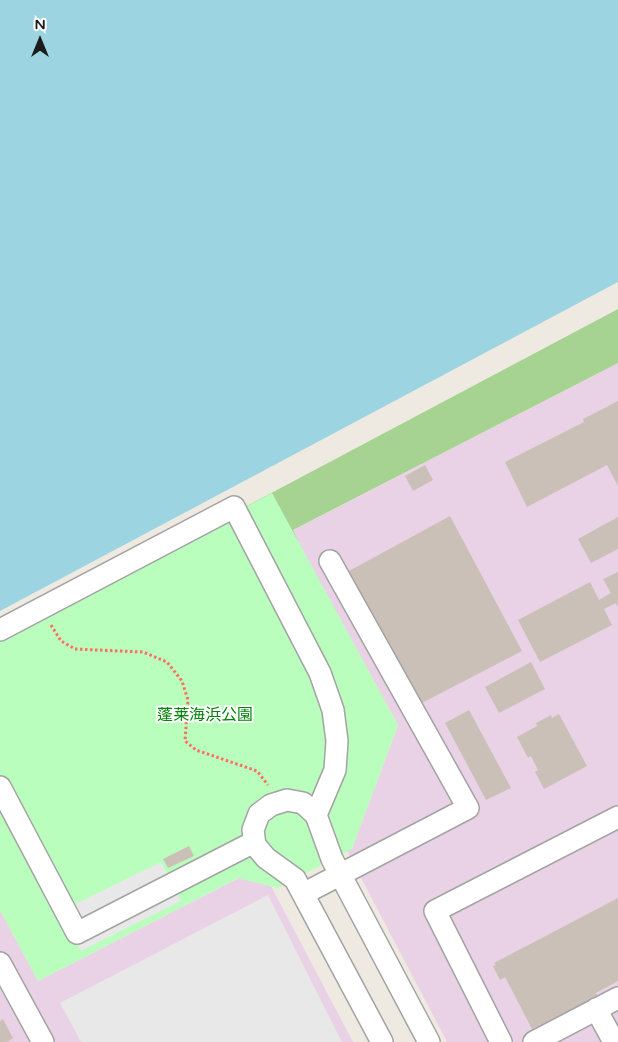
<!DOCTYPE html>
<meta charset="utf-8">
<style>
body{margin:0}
#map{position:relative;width:618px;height:1042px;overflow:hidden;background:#efeae1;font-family:"Varela Round",sans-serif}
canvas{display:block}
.north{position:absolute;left:15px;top:15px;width:50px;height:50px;-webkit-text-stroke:4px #fff;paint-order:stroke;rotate:0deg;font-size:14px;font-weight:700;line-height:20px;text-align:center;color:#1c1c1c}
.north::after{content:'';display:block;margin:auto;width:18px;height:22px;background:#1c1c1c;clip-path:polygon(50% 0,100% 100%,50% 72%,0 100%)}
</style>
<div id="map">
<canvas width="618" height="1042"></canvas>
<div class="north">N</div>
</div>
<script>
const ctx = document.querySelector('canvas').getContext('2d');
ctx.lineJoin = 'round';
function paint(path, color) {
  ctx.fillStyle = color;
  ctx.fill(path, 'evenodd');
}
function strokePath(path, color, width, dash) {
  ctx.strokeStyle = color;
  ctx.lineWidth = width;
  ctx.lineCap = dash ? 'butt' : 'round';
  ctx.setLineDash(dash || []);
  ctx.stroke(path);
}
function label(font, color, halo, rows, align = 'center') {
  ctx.font = font + ' "Varela Round","Noto Sans JP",sans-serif';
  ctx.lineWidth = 4;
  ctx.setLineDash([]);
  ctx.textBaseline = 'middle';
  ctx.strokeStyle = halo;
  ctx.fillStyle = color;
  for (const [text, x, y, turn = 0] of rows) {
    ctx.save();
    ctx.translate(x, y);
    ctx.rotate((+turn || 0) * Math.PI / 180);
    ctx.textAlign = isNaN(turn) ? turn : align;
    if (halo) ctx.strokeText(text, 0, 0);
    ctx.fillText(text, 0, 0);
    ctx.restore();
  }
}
const industrial = new Path2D(`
 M618 363V1042H447L347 851 352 849 398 725 292 531Z
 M239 878 271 886 353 1042H0V910L38 981Z`);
const forest = new Path2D(`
 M618 309V363L293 530 298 541 0 637Z`);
const park = new Path2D(`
 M272 493 398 725 352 849 278 888 238 878 38 981 0 910V637Z`);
const parking = new Path2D(`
 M161 862 181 901 81 951 61 911Z
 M268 895 342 1042H81L60 1003Z`);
const water = new Path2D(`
 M0 0H618V282L0 611Z`);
const building = new Path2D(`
 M618 401V486L607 465 527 507 505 462 584 422 583 419Z
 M425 465 433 480 413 491 405 476Z
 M450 516 522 651 420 704 349 571Z
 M618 517V549L591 563 578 539Z
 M618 572V607L616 603 604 609 612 625 540 662 518 620 590 582 599 600 611 593 603 579Z
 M531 662 545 689 499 713 485 687Z
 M469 710 511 788 486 800 445 723Z
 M559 714 587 766 544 789 535 772 538 770 531 756 528 758 517 737 537 726 536 723 551 715 552 718Z
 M189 846 194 856 168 868 163 859Z
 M618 898V981L596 993 599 999 572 1014 570 1010 532 1029 505 977 500 980 493 966 496 965 494 963Z
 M3 1019 13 1038 7 1042H0V1021Z`);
const path = new Path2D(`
 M51 625 61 641 75 649 143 652 167 662 182 681 188 700 185 741 196 750 257 771 268 785`);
const minor = new Path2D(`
 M0 630 234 507 320 673 333 710 337 741 335 770 316 815
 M0 787 77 933 254 842
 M303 894 468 808 330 561
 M0 963 43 1042
 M596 1009 614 1042
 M382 1042 295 879 266 858 255 845 253 830 259 814 271 805 287 800 303 803 316 815 332 859 429 1042
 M501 1042 435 911 618 817
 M534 1042 618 998`);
const parkNames = [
 ["蓬莱海浜公園",205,716]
];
paint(industrial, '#e9d2e5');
paint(forest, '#a6d292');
paint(park, '#b9febc');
paint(parking, '#e8e8e8');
paint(water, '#9dd4e1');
paint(building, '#cbc0b7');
strokePath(minor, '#a3a3a3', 24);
strokePath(path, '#ff6e62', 3, [2.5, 2.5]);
strokePath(minor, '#fff', 21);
label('16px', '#018408', '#fff', parkNames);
</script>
